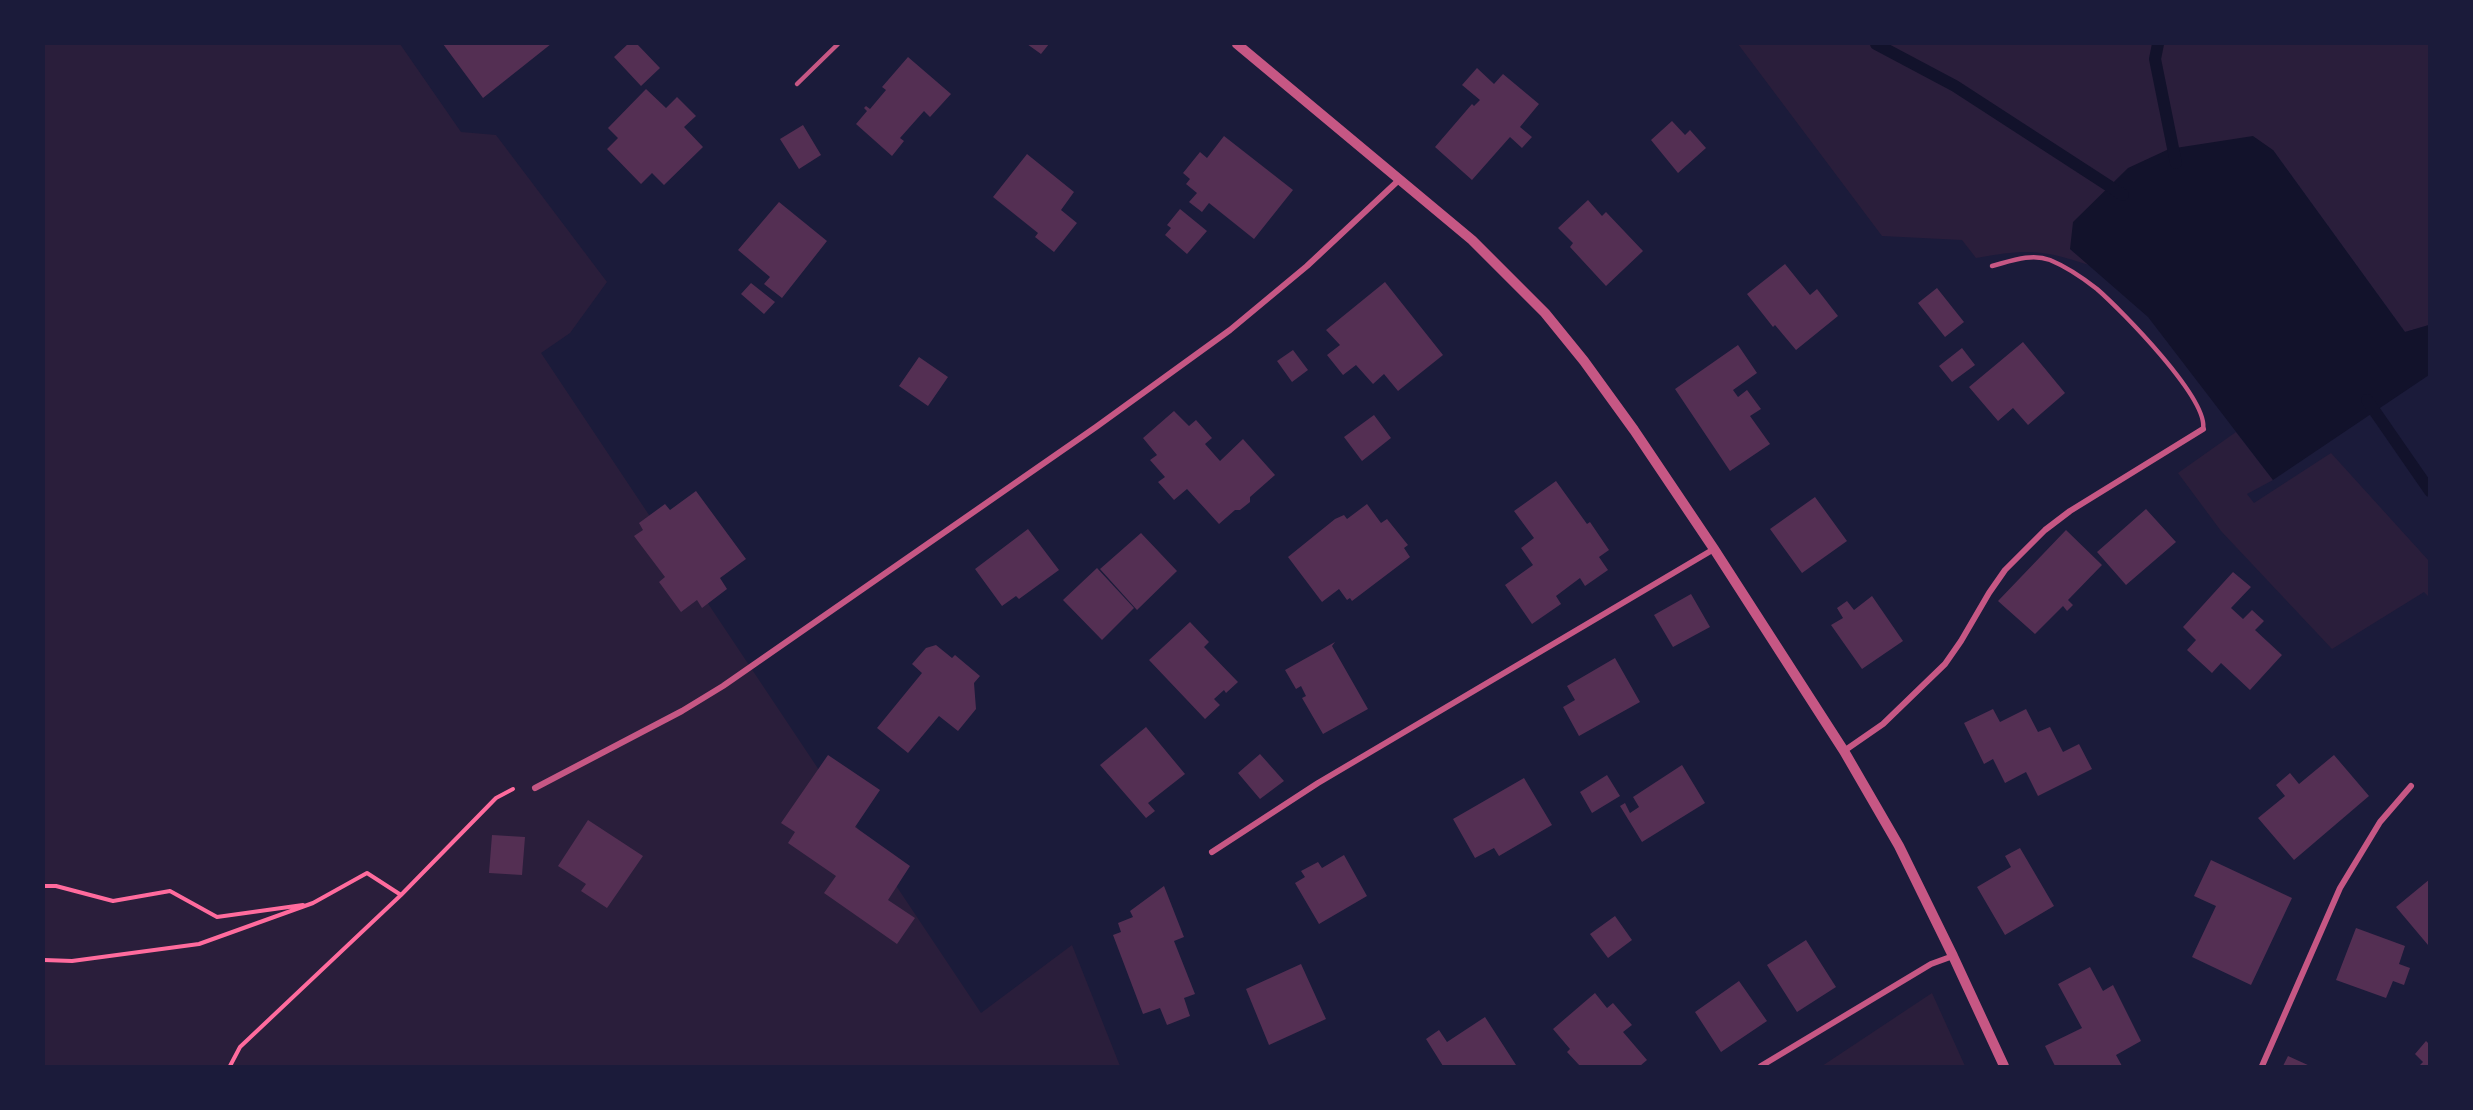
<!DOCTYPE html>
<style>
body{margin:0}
#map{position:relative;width:2473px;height:1110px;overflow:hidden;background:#1b1b3a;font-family:Manrope,sans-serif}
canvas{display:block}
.frame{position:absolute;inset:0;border:45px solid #1b1b3a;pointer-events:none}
</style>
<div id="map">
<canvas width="2473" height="1110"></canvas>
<div class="frame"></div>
</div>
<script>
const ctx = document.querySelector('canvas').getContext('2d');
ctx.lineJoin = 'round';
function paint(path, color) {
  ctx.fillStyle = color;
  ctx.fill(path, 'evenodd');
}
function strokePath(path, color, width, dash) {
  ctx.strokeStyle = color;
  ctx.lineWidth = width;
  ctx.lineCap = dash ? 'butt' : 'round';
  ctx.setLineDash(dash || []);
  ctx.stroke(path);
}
const green = new Path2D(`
 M44 44H400L461 132 496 135 607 282 570 333 541 353 981 1013 1072 945 1120 1066H44Z
 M1738 44H2429V325L2405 332 2273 150 2070 249 2089 265C2042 249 2025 249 1976 258L1962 240 1882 236Z
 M2236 432 2273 480 2247 494 2254 503 2331 453 2429 561V597L2424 592 2332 649 2221 531 2178 473Z
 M1932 993 1965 1066H1822Z`);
const water = new Path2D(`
 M2253 136 2273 150 2405 332 2429 325V375L2273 480 2148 317 2070 249 2073 222 2128 168 2169 149Z`);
const stream = new Path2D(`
 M1876 44 1955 86 2123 195
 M2158 44 2155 59 2176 163
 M2367 400 2430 491`);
const building = new Path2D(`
 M443 44H551L483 98Z
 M628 44H637L660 68 641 86 614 57Z
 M1027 44H1049L1041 54Z
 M908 57 951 94 930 117 924 111 900 138 904 141 892 156 856 124 867 111 864 108 866 106 870 109 886 90 882 87Z
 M1477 68 1494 84 1503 74 1539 104 1520 127 1532 137 1522 148 1510 137 1472 180 1435 147 1472 104 1474 106 1480 100 1462 85Z
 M646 89 666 108 677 97 696 116 684 127 703 147 664 185 652 173 641 184 607 149 618 138 608 128Z
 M1672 121 1685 135 1690 130 1706 148 1678 173 1651 140Z
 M803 125 821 155 799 169 780 139Z
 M1224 136 1293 190 1254 239 1209 203 1202 212 1189 202 1197 193 1186 184 1190 179 1183 173 1200 152 1207 158Z
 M1027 154 1074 192 1061 210 1077 223 1054 252 1035 237 1038 233 993 197Z
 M1588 200 1602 216 1606 212 1643 251 1606 286 1570 247 1573 243 1558 228Z
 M779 202 827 241 782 298 764 284 770 277 738 250Z
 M1180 209 1207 231 1187 254 1165 235 1171 228 1167 225Z
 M1785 264 1810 295 1817 289 1838 316 1796 350 1775 325 1773 327 1747 294Z
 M1385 282 1443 355 1398 391 1384 374 1373 384 1356 365 1343 375 1327 355 1340 345 1326 330Z
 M751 283 775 302 764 314 741 294Z
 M1937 288 1964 322 1945 337 1918 303Z
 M2023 342 2065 393 2028 425 2013 408 1998 421 1969 387Z
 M1738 345 1757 373 1733 390 1738 397 1747 390 1761 409 1750 416 1770 444 1730 471 1675 389Z
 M1962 348 1975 365 1952 382 1939 366Z
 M1293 350 1308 370 1292 382 1277 361Z
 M919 357 948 377 928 406 899 386Z
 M1174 411 1189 426 1196 420 1212 438 1205 444 1220 461 1243 439 1275 475 1250 497V502L1240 510H1235L1219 524 1187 489 1174 500 1158 482 1165 477 1150 460 1157 455 1143 438Z
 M1374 415 1391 438 1362 461 1344 437Z
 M1556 481 1587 524 1590 522 1609 550 1599 557 1608 570 1585 586 1580 578 1556 596 1561 604 1532 624 1505 585 1533 565 1521 548 1534 538 1514 511Z
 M696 491 746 559 720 578 727 589 702 608 697 600 681 612 659 582 665 577 634 536 643 530 639 523 665 504 670 510Z
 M1815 497 1847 541 1802 573 1770 529Z
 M1367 504 1381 523 1387 519 1408 545 1404 548 1410 557 1352 601 1350 598 1347 600 1339 589 1322 602 1288 557 1335 519 1344 515 1347 519Z
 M2146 509 2176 542 2126 585 2097 552Z
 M1028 529 1059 570 1019 599 1016 596 1002 606 975 569Z
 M2066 530 2102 565 2068 600 2073 605 2067 611 2063 606 2035 634 1998 601Z
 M1141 533 1177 571 1137 610 1100 569Z
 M1097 568 1134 608 1102 640 1063 600Z
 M2233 572 2251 587 2231 608 2243 619 2252 610 2264 621 2255 630 2282 655 2250 690 2221 663 2212 673 2187 650 2196 640 2183 627Z
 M1691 594 1710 627 1673 647 1654 615Z
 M1872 596 1903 641 1862 669 1831 625 1843 618 1837 608 1847 601 1854 610Z
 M1190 622 1209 642 1204 647 1238 682 1226 693 1224 690 1214 699 1220 705 1205 719 1149 660Z
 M1335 642 1332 646 1368 709 1323 734 1302 698 1306 696 1301 686 1296 689 1285 670Z
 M936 645 952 658 955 655 980 676 974 683 976 709 958 731 939 716 908 753 877 728 922 673 912 664 926 648Z
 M1615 658 1640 702 1579 736 1563 707 1575 700 1567 686Z
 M1993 709 2000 722 2026 709 2038 732 2050 727 2063 752 2079 744 2092 769 2038 796 2026 772 2005 783 1993 759 1984 764 1964 723Z
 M1146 727 1185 774 1148 803 1155 811 1146 818 1100 765Z
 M1260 754 1284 781 1260 799 1238 773Z
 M828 755 880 790 855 827 910 866 888 900 915 918 897 944 824 893 836 876 788 843 795 832 781 823Z
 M2334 755 2369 796 2294 860 2258 818 2285 796 2276 785 2290 773 2299 784Z
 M1682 765 1705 803 1642 842 1620 806 1625 803 1630 813 1639 807 1633 797Z
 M1607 775 1620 796 1592 813 1580 792Z
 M1524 778 1552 825 1499 856 1494 848 1475 858 1453 819Z
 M588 820 643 856 607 908 581 891 586 884 558 866Z
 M492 835 525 837 522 875 489 873Z
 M2020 848 2054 906 2005 935 1977 887 2011 867 2005 856Z
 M1344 855 1367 896 1319 924 1295 883 1305 877 1301 871 1318 862 1322 868Z
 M2211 860 2292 898 2251 985 2192 957 2216 906 2194 896Z
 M2430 879V944L2428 945 2396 907Z
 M1164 886 1184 937 1174 941 1195 994 1184 998 1190 1016 1167 1025 1160 1008 1143 1014 1113 935 1121 932 1118 923 1133 917 1130 911Z
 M1615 916 1632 940 1608 958 1590 934Z
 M2356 928 2405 946 2399 964 2410 968 2404 985 2393 981 2386 998 2336 980Z
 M1806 940 1836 987 1797 1012 1767 965Z
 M1301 964 1326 1019 1269 1045 1246 989Z
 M2090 967 2103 991 2113 985 2141 1041 2116 1055 2122 1066H2055L2045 1046 2082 1028 2058 984Z
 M1739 981 1767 1021 1721 1052 1695 1012Z
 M1595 993 1607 1008 1613 1003 1632 1025 1623 1032 1647 1060 1640 1066H1580L1567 1052 1570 1049 1553 1029Z
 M1485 1017 1516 1065 1443 1066 1426 1039 1439 1030 1447 1042Z
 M2426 1041 2430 1045V1066H2419L2423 1062 2415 1054Z
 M2288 1056 2310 1066H2283Z`);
const path = new Path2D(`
 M44 886H56L113 901 170 891 217 917 303 905
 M44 960 72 961 199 944 313 903 367 873 401 895
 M230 1066 240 1047 401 895 496 798 513 789`);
const service = new Path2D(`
 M797 84 838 44
 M1992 266C2011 261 2031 253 2050 260 2067 267 2083 278 2097 289 2121 310 2209 399 2203 429`);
const minor = new Path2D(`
 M1844 751 1883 724 1945 664 1961 641 1989 593 2005 570 2045 530 2070 511 2203 429
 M535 788 682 711 723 686 1096 427 1230 330 1307 266 1400 179
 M1212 852 1318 783 1714 549
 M1761 1066 1931 964 1953 956
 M2262 1066 2340 888 2380 822 2411 786`);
const tertiary = new Path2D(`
 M1237 44 1472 240 1545 313 1584 361 1634 430 1714 549 1844 751 1899 846 1953 956 2004 1066`);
paint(green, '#2a1e3b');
paint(water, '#12122b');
strokePath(stream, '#12122b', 12);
paint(building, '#542f53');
strokePath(path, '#ff6b9d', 4);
strokePath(service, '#c65784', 4.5);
strokePath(minor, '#c65784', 6);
strokePath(tertiary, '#c65784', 10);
</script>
